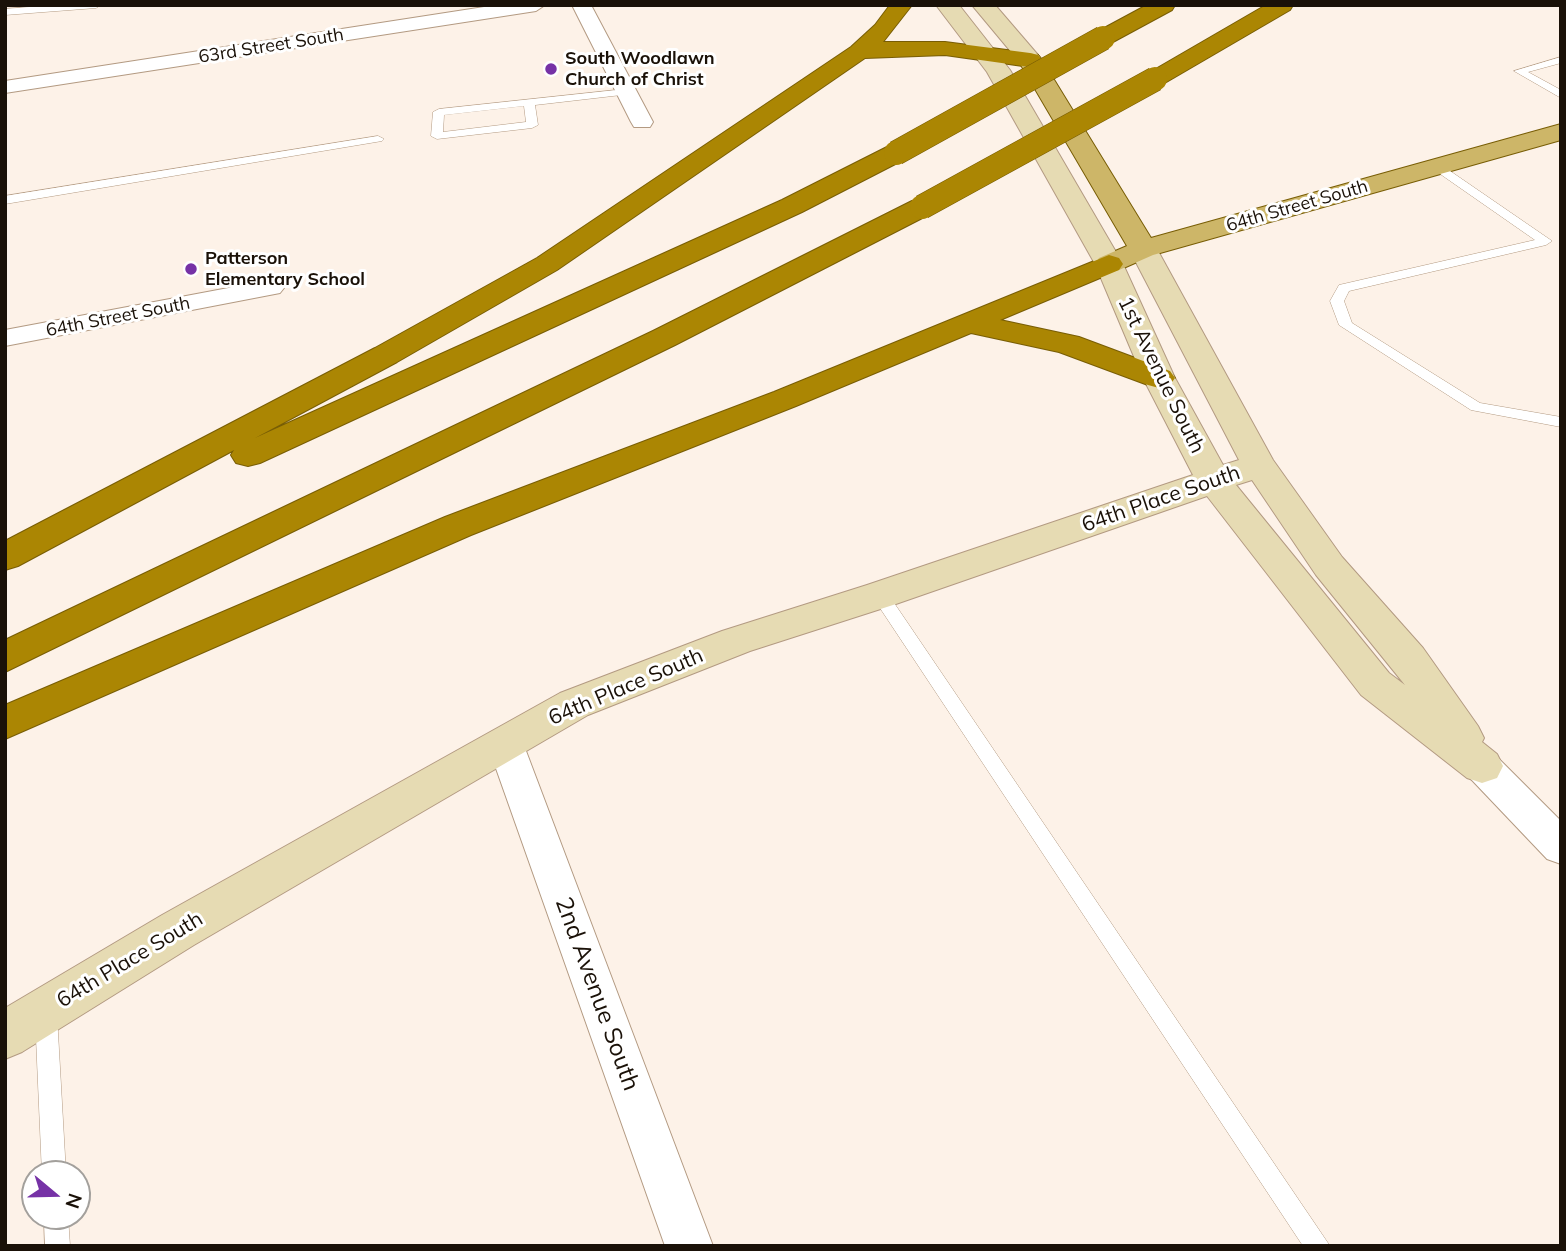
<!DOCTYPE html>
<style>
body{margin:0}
#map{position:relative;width:1566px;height:1251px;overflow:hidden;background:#fdf2e8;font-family:Mulish,sans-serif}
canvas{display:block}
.frame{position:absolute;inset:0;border:7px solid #1a1108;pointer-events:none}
.north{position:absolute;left:21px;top:1160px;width:70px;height:70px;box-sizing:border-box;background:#fff;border:2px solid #a3a09c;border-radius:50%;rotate:109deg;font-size:19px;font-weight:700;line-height:28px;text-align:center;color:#1a1108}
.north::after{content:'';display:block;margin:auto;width:24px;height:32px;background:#7632a6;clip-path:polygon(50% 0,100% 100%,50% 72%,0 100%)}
</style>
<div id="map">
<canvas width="1566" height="1251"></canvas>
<div class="frame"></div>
<div class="north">N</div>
</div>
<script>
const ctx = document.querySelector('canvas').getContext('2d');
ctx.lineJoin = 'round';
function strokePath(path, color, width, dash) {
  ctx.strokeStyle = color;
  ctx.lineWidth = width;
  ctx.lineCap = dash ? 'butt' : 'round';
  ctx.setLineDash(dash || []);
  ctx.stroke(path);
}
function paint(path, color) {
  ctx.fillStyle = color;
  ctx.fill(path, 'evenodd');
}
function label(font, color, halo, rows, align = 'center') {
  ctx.font = font + ' Mulish,sans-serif';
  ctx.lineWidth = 6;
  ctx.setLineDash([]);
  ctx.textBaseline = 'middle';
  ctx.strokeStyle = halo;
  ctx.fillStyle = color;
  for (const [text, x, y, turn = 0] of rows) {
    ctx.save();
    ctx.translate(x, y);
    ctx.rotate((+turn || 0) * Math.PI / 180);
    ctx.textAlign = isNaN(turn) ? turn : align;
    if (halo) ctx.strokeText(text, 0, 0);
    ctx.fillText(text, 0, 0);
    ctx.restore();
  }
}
const lane = new Path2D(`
 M54 5H101L96 8 5 15V9Z
 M1561 57V63L1528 72 1561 90V98L1514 71Z
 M626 89 632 92 630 94 535 105 538 125 532 128 437 139 431 136 433 112 439 109ZM524 106 526 122 443 132 444 115Z
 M378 136 384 139 382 141 5 204V196Z
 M1437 162 1552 241 1546 245 1349 291 1344 301 1352 323 1480 403 1561 417V427L1471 410 1339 325 1330 301 1339 285 1535 240 1433 169V163Z
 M880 589 886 591 1330 1246H1303L874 599 871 595 874 591Z
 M46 1004 54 1007 57 1015 66 1174H42L35 1015 38 1007Z
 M44 1216H68L70 1246H45Z`);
const street = new Path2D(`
 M497 5H545L536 11 5 93V81Z
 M572 5H591L653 122 650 127H634L631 122Z
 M271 280 280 283 284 288 280 293 5 346V330Z
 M505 728 518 733 523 743 713 1246H665L487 743 492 733Z
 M1482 751 1495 755 1561 821V864L1547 859 1469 777 1464 766 1469 755Z`);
const secondary = new Path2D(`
 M936 5H959L1010 70 1123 264 1175 378 1223 465 1239 460 1129 249 1133 243 1143 240 1153 243 1157 249 1273 460 1342 557 1423 648 1478 726 1484 738 1482 742 1497 754 1503 766 1497 778 1482 783 1467 778 1361 695 1207 496 893 605 750 651 588 715 194 945 22 1052 5 1059V1008L162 915 560 693 722 631 867 585 1193 475 1143 378 1095 264 987 72ZM1252 480 1316 575 1405 685 1389 673 1236 485Z
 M972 5H995L1038 55 1042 60 1038 65H1022Z`);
const primary = new Path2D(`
 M1030 53 1038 55 1042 60 1151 238 1561 124V140L1153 255 1119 270 1109 273 1099 270 1095 264 1099 258 1127 246 1018 60 1022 55Z`);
const highway = new Path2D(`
 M890 5H912L883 42H945L1030 53 1038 55 1042 60 1038 65 1030 67 945 55 865 58 557 270 397 362 255 438 782 200 887 147 896 145 905 147 909 153 905 159 802 212 260 463 248 466 236 463 231 455 234 450 18 566 5 570V541L375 348 537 258 851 47 875 25Z
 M1147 5H1175L1172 10 1111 43H1095L1092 38 1095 33Z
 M1266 5H1293L1290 10 1163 84 1155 86 1147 84 1143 79 1147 74Z
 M922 199 932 201 936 207 932 213 675 345 5 672V640L653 331 912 201Z
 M1109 255 1119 258 1123 264 1119 270 1000 320 1079 337 1170 371 1175 378 1170 385 1159 388 1148 385 1059 352 971 333 796 406 471 535 5 739V705L445 517 774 392Z`);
const highwayBridge = new Path2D(`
 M896 153 1103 38
 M922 207 1155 79`);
const markers = [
 [551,69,7,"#7632a6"],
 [191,269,7,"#7632a6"]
];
const farStreetnames = [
 ["63rd Street South",271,46,-9],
 ["64th Street South",1297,206,-16],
 ["64th Street South",118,317,-11]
];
const farPoinames = [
 ["South Woodlawn",565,59],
 ["Church of Christ",565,80],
 ["Patterson",205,259],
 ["Elementary School",205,280]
];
const streetNames = [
 ["1st Avenue South",1161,375,64],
 ["64th Place South",1161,499,-19],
 ["64th Place South",626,687,-23],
 ["64th Place South",130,960,-31]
];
const nearStreetnames = [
 ["2nd Avenue South",597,994,70]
];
strokePath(lane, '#b39a82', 1);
strokePath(street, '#b39a82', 2);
strokePath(secondary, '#b39a82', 2);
strokePath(primary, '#785d05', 2);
strokePath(highway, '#785d05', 2);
paint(lane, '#fff');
paint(street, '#fff');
paint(secondary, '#e6dbb3');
paint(primary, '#cdb668');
paint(highway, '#ab8603');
strokePath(highwayBridge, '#785d05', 25, []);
strokePath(highwayBridge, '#ab8603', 24);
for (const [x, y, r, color] of markers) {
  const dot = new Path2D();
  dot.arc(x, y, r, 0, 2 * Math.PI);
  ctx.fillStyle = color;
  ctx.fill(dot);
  strokePath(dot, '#fff', 2.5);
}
label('18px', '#1a1108', '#fff', farStreetnames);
label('bold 18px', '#1a1108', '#fff', farPoinames, 'left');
label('21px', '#1a1108', '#fff', streetNames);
label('24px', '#1a1108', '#fff', nearStreetnames);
</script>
